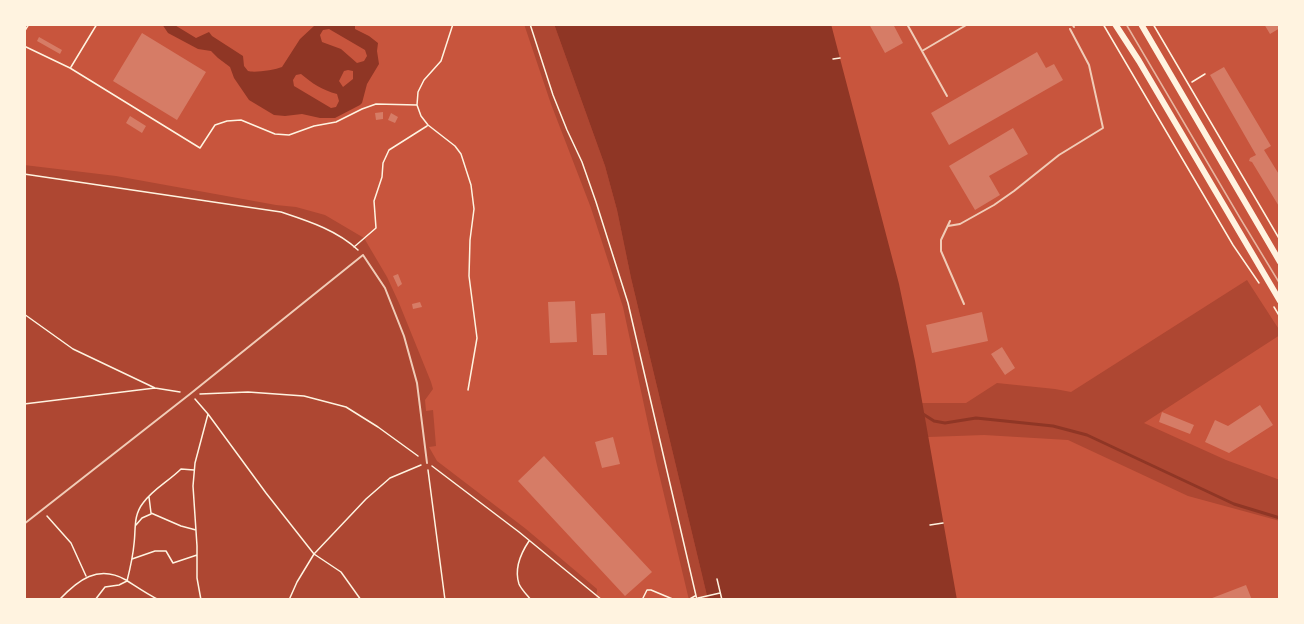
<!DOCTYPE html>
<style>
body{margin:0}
#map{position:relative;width:1304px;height:624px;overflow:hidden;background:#c8553d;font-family:"Open Sans",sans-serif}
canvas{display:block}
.frame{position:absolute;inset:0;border:26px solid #fff3e0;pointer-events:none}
</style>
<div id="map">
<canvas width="1304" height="624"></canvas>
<div class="frame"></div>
</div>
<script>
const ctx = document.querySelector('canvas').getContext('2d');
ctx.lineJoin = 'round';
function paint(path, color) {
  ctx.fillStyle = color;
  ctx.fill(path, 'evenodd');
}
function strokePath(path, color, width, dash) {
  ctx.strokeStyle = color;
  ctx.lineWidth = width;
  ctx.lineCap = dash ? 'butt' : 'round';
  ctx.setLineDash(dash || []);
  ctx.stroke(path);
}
const green = new Path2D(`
 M524 24H554L605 166 617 210 631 278 708 600H689L656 461 623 307 591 208 551 104Z
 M24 165 116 176 276 205 296 207 325 215 364 238 387 277 399 303 431 382 433 389 425 400 426 411 433 410 436 446 429 447 437 461 526 529 597 589 596 600H24Z
 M1247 280 1280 331V335L1144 423 1226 460 1280 480V521L1188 496 1068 440 984 435 928 437 921 403H966L997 383 1055 389 1071 392Z`);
const water = new Path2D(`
 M162 24H173L196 38 209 32 212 36 243 56 244 66 248 71C254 73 275 70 282 67L300 39 314 26 312 25 357 24 355 26V29L369 36 378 43 377 51 379 64 367 84 362 103 360 105 335 118H320L302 114 285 116 274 115 249 100 234 78 230 67 218 58 211 51 198 49 168 33ZM329 29 365 50 367 56 364 61 357 63 341 49 322 42 320 35 323 30ZM348 70 353 71V79L343 87 339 81 344 71ZM301 74C313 84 322 90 337 94L339 101 336 107 331 108 294 86 293 80 296 75Z
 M554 24H831L899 284 915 361 957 600H708L631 278 617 210 605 166Z`);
const stream = new Path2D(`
 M923 414 934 421 945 423 976 418 1053 426 1087 435 1234 504 1280 518`);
const building = new Path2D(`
 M869 24H893L903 43 885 53Z
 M1264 24H1280V28L1270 34Z
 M142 33 206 72 177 120 113 81Z
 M39 37 62 50 60 54 37 41Z
 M1037 52 1046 68 1054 64 1063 80 949 145 931 113Z
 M1224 67 1271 146 1264 150 1280 176V208L1252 162 1249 161 1250 158 1256 155 1210 75Z
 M383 112V119L376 120 375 113Z
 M391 113 398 117 395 123 388 120Z
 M130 116 146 126 142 133 126 123Z
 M1013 128 1028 154 989 176 1000 195 975 210 949 166Z
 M398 274 402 284 398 287 393 276Z
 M575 301 577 342 550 343 548 302Z
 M420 302 422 307 413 309 412 304Z
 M982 312 988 341 932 353 926 325Z
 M605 313 607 355H593L591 314Z
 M1002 347 1015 368 1005 375 991 354Z
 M1260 405 1273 425 1229 453 1205 442 1215 420 1228 426Z
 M1162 412 1194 425 1190 434 1159 422Z
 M613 437 620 464 602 468 595 442Z
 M544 456 652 572 625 596 518 481Z
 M1246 585 1252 600H1207Z`);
const path = new Path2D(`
 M453 24 441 61 424 80 418 92 417 105 421 116 428 125 455 146 461 154 471 185 474 209 470 240 469 276 477 338 468 390
 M530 24 553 95 567 130 582 162 596 202 628 303 697 600
 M1103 24 1233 245 1259 283
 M1153 24 1280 240
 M24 32 29 24
 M24 46 70 68 200 148 215 125 227 121 241 120 275 134 289 135 314 126 336 122 362 109 376 104 417 105
 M833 59 840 58
 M71 67 97 24
 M1192 82 1205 74
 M24 174 281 212C308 221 337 230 358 250
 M354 247 376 228 374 201 382 177 383 163 389 150 427 126
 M1274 307 1280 317
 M24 314 73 349 155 388 180 392
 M200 394 248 392 304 396 346 407 378 427 418 456
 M195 399 208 414 266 493 314 554 341 572 361 600
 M24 404 155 388
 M432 466 519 532 602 600
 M428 470 445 600
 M149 497 151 513 181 526 196 530
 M47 516 71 543 86 576
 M136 525 142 518 151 514
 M930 525 943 523
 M529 541C521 553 514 569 519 584 521 589 527 595 531 600
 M132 559 155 551H166L173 563 197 555
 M717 579 722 600
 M698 598 720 593
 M59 600C78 580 98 564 126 580 137 587 147 594 159 600
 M95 600 105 587 119 585 127 581C130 569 133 556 134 544 136 529 133 516 143 503 153 489 169 481 181 469L194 470
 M201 600 197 578V546L193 486 195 463 208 414
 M289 600 297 582 314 554 366 499 390 478 421 465
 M642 600 647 590H651L675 600
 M688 600 695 596`);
const service = new Path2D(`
 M907 24 947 96
 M1072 24 1074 27
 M922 51 968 24
 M950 221 941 240V251L964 304
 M948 226 960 224 994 205 1014 191 1059 155 1103 128 1089 65 1070 29
 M24 524 190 394 363 255 385 288 404 336 417 383 427 463`);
const secondary = new Path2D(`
 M1115 24 1139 61 1280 301
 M1141 24 1280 262`);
const tram = new Path2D(`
 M1126 24 1240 218 1280 284`);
paint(green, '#ae4732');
paint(water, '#8f3625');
strokePath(stream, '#8f3625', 3);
paint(building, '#d67c66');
strokePath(path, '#fff3e0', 1.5);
strokePath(service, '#f1ccb7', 2);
strokePath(secondary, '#fff3e0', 6);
strokePath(tram, '#e9b49f', 1.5);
</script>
